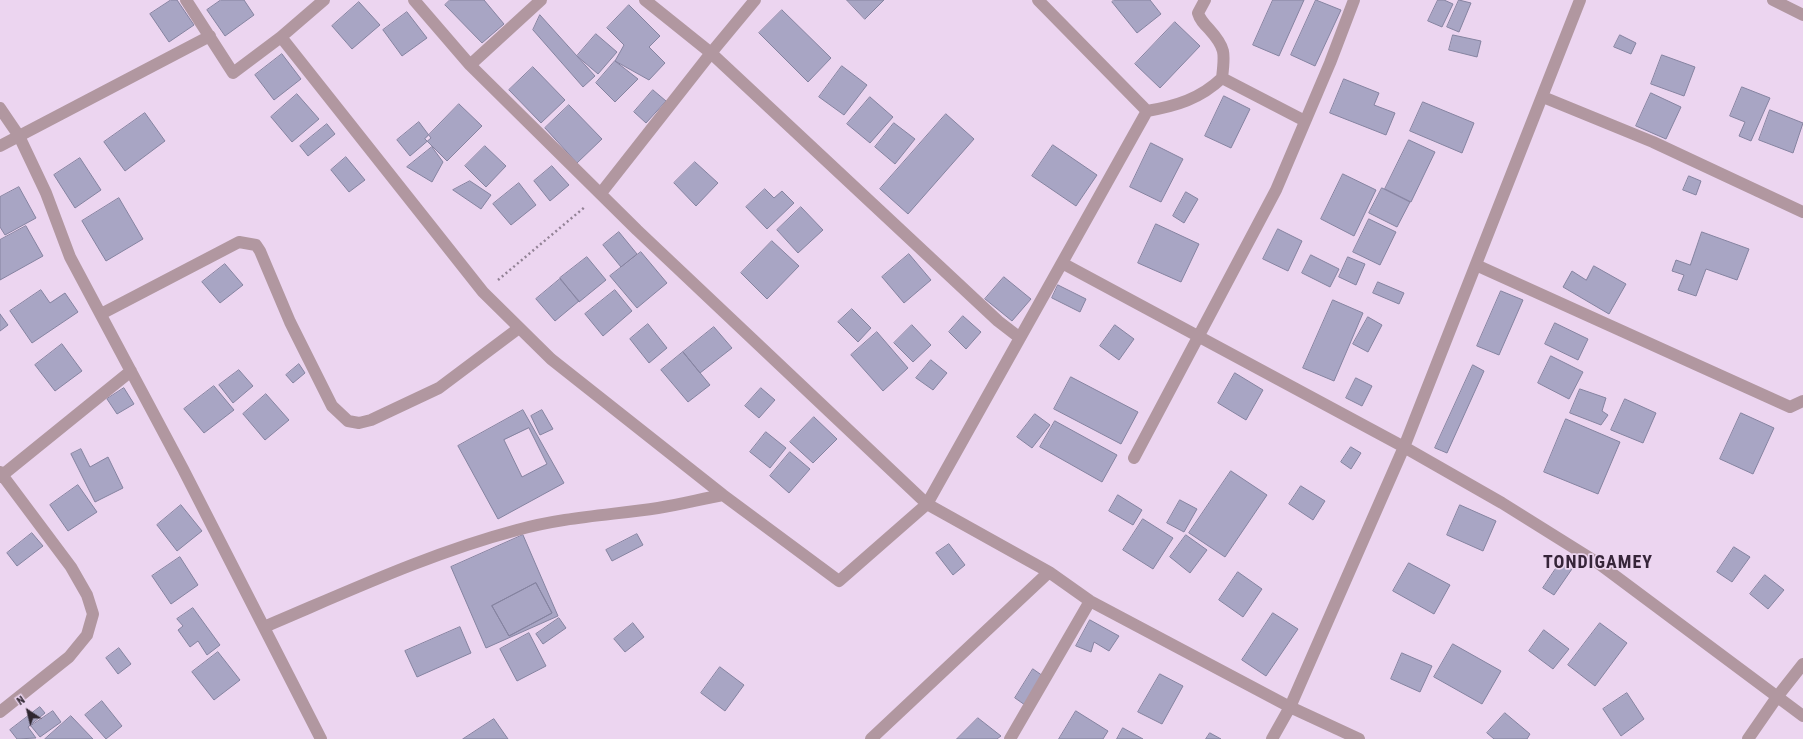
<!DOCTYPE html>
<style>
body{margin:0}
#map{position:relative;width:1803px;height:739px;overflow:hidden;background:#ecd5f0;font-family:"Roboto Condensed",sans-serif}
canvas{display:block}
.north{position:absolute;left:8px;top:691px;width:40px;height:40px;-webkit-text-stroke:3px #ecd5f0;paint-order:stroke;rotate:325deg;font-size:11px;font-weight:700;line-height:16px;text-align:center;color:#2f2630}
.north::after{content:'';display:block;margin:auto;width:14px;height:18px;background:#2f2630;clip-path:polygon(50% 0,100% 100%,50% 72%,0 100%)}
</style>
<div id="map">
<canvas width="1803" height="739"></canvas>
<div class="north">N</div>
</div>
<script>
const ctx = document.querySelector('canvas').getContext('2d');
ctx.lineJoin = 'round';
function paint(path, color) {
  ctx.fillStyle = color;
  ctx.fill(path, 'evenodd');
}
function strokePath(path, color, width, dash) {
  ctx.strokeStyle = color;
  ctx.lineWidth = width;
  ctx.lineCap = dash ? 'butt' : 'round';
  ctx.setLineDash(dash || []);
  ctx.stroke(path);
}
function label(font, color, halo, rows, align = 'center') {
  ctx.font = font + ' "Roboto Condensed",sans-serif';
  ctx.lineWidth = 3.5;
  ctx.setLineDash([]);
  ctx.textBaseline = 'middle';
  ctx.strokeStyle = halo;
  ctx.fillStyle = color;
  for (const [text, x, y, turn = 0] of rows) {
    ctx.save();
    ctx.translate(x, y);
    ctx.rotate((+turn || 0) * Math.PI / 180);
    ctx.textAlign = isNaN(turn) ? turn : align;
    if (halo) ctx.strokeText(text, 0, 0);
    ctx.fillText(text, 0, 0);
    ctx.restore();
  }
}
const building = new Path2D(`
 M171 0H177L194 25 169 42 150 14Z
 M221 0H244L254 15 225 36 207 10Z
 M450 0H484L504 24 482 43 445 5Z
 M847 0H884L865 19Z
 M1114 0H1150L1161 14 1137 33 1112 2Z
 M1273 0H1304L1279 56 1253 45Z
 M1316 0 1341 10 1315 66 1291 55Z
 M1438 0H1444L1453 4 1442 27 1428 21Z
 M1459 0 1471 3 1459 32 1447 27Z
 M359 2 380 25 352 49 332 26Z
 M629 5 660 36 649 47 665 63 649 80 615 61 624 45 607 28Z
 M782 10 831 58 808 82 759 33Z
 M407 12 427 38 402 56 383 30Z
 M540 15 595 76 583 87 533 30Z
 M1175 22 1200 46 1160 88 1135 64Z
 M596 34 617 52 598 74 577 56Z
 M1453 35 1481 41 1477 57 1449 50Z
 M1620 35 1636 43 1631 54 1614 47Z
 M282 54 301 79 274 100 255 75Z
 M1662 55 1695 67 1684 96 1651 84Z
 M615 61 638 79 615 102 596 83Z
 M842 66 867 85 844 115 819 97Z
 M533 67 565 100 541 123 509 90Z
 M1344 79 1379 93 1374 105 1395 113 1386 135 1330 113Z
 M1742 87 1770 98 1751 141 1739 136 1745 122 1730 116Z
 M653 90 666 101 646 123 634 112Z
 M1651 93 1681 107 1666 139 1636 126Z
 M297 94 319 119 292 142 271 117Z
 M1224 96 1250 109 1231 148 1205 136Z
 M870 97 893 117 870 143 847 124Z
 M1423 102 1474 123 1462 153 1410 131Z
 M459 104 482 126 447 161 425 139Z
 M569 105 602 139 577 163 545 128Z
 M1770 110 1803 123 1793 153 1759 140Z
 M145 113 165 141 125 171 104 142Z
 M946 114 974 139 908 214 880 189Z
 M419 122 431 138 410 156 397 140Z
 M894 123 915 139 895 164 875 147Z
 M327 124 335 134 308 156 300 146Z
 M1409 140 1435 152 1411 202 1385 189Z
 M1151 143 1183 159 1161 202 1130 187Z
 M1053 145 1097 175 1076 206 1032 176Z
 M485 146 506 166 486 187 465 166Z
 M432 147 443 162 432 182 407 167Z
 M346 157 365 180 349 192 331 170Z
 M80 158 101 190 75 208 54 175Z
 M695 162 718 183 696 206 674 183Z
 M552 166 569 185 550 201 534 181Z
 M1343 174 1376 190 1354 236 1321 219Z
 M1689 176 1701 181 1696 195 1683 190Z
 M470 181 491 195 481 209 453 190Z
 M519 183 536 205 511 225 493 204Z
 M19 187 36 218 5 235 0 227V197Z
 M1382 188 1410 202 1397 227 1369 213Z
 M765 189 774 198 782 191 794 203 767 229 746 207Z
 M1186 192 1198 199 1184 223 1173 216Z
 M119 198 143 239 106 261 82 221Z
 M801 207 823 230 798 253 777 230Z
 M1369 219 1396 232 1380 265 1353 252Z
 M1156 224 1199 244 1181 282 1138 263Z
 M26 226 43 256 0 280V240Z
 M1278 229 1302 241 1288 271 1263 259Z
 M619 232 637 254 621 267 603 245Z
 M1702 232 1749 249 1737 280 1706 269 1696 296 1678 290 1684 275 1672 271 1676 260 1690 265Z
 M772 241 799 266 767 299 741 273Z
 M641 252 667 283 637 308 610 276Z
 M909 254 931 280 904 303 882 277Z
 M1311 255 1339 269 1330 287 1302 273Z
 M587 257 606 280 579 302 560 278Z
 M1348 257 1365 264 1356 285 1339 277Z
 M225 264 243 285 220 303 202 282Z
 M1594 266 1626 284 1609 314 1563 287 1572 271 1586 280Z
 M1004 277 1031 299 1012 321 985 299Z
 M560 279 579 301 555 321 536 299Z
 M1378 282 1404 293 1399 304 1373 293Z
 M1058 285 1086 299 1080 312 1052 298Z
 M41 290 50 303 65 293 78 312 32 343 10 311Z
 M615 290 632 311 603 336 585 314Z
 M1501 291 1523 300 1499 355 1477 346Z
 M1333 300 1363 313 1334 381 1303 368Z
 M852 309 871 328 858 342 838 322Z
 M0 314 8 325 0 331Z
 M963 316 981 332 966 349 949 332Z
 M1368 317 1382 325 1368 352 1353 344Z
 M1555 323 1588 339 1578 360 1545 344Z
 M648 324 667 348 649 363 630 339Z
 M912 325 931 345 913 362 894 343Z
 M1115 325 1134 339 1119 360 1100 346Z
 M714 327 732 348 700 373 683 352Z
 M877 332 908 368 883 391 851 355Z
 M62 344 82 371 55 391 35 365Z
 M683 352 710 385 688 402 661 370Z
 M1551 356 1583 372 1569 399 1538 383Z
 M931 360 947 373 933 390 916 378Z
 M299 364 305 373 293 383 286 375Z
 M1473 365 1484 371 1447 453 1435 448Z
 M239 370 253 386 233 403 219 385Z
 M1235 373 1263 390 1246 420 1218 403Z
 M1071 377 1138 412 1121 444 1054 409Z
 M1356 378 1372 386 1362 406 1346 398Z
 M214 386 234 410 204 433 184 409Z
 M124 388 134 404 117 414 107 399Z
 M761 388 775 400 759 418 745 406Z
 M1580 389 1606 398 1602 411 1608 415 1601 425 1570 413Z
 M266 394 289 420 265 440 243 414Z
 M1625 399 1656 413 1643 443 1611 430Z
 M523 410 564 483 498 519 458 446ZM529 428 547 464 522 477 504 440Z
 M542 410 553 429 540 435 531 416Z
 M1741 413 1774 428 1753 474 1720 459Z
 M1035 414 1050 425 1032 448 1017 437Z
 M814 417 837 439 813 463 790 442Z
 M1566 419 1620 442 1598 494 1544 472Z
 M1055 421 1117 455 1102 482 1040 447Z
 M766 432 786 448 770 468 750 452Z
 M1351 447 1361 453 1351 469 1341 462Z
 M81 449 90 467 108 457 123 488 95 502 71 454Z
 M790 452 810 469 789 493 770 476Z
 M1231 471 1267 495 1225 557 1189 533Z
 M78 485 97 512 68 531 50 505Z
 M1301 486 1325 501 1313 520 1289 504Z
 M1118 495 1142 510 1133 525 1109 511Z
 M1180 500 1197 509 1184 532 1167 523Z
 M181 505 202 531 177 551 157 525Z
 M1460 505 1496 521 1483 551 1447 535Z
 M1143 519 1173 538 1153 569 1123 550Z
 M32 533 43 546 17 566 7 553Z
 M637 534 643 545 612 561 606 550Z
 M523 535 558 616 486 648 451 567ZM536 583 552 613 509 636 492 606Z
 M1186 535 1207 550 1190 573 1170 557Z
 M949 544 965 565 953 575 936 553Z
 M1734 547 1750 557 1732 582 1717 572Z
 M180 557 198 585 171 604 152 576Z
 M1563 558 1574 566 1554 595 1543 588Z
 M1409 563 1450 585 1434 614 1393 591Z
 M1238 572 1262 589 1243 617 1219 600Z
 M1765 575 1784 590 1768 609 1750 594Z
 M536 583 552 613 509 636 492 606Z
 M193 608 220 645 207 655 198 641 190 647 178 630 183 626 177 619Z
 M1273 613 1298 629 1266 676 1242 660Z
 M559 618 566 628 543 644 536 634Z
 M1090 620 1119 636 1109 651 1094 642 1091 652 1076 646Z
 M633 623 644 637 625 652 614 639Z
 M1600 623 1627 643 1595 686 1568 665Z
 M460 627 471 653 417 677 405 651Z
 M1544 630 1569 649 1553 669 1529 651Z
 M529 633 546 666 517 681 500 649Z
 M1453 644 1501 671 1482 704 1434 677Z
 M119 648 131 664 118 674 106 658Z
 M218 652 240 680 214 700 192 672Z
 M1402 653 1432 666 1420 692 1391 679Z
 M720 667 744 685 725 711 701 693Z
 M1033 669 1043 676 1025 705 1015 698Z
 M1160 674 1183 686 1162 724 1138 712Z
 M1627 693 1644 719 1621 736 1603 709Z
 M102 701 122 726 106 739 85 715Z
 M40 707 45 713 28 727 36 738 17 739 10 730Z
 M53 711 61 722 40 737 31 726Z
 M1076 711 1108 731 1103 739H1059Z
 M1505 713 1530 734 1527 739H1494L1487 733Z
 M71 716 93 739H45Z
 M978 718 1001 736 997 739H957Z
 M494 719 508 739H463Z
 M1123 728 1143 739H1117Z
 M1210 733 1221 739H1206Z`);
const path = new Path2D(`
 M498 280 586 206`);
const street = new Path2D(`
 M186 0 233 73 281 37
 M324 0 281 37 483 292 551 359 723 495 839 581 927 504 1147 111
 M414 0 470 65 637 230 927 504 1049 572 1090 601 1290 707 1359 739
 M645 0 711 53 998 321 1020 338
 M1038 0 1147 111
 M1205 0 1198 13C1200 20 1204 24 1209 29 1226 48 1225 53 1222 78
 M1773 0 1803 15
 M470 65 541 0
 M1543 97 1653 142 1803 212
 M0 108 19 136 46 193 70 257 183 469 321 739
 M1147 111C1176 106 1200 99 1222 78L1305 121
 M0 146 210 36
 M601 193 711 53 755 0
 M1062 263 1404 447 1502 503 1598 563 1803 716
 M1476 265 1790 407 1803 401
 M101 314 239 242 256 245 260 251 290 322 332 406 348 421 359 423 371 420 439 388 519 328
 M1134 458 1276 190 1330 63 1354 0
 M0 472 71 567 87 595 93 614 87 635 69 657 0 712
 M0 477 131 371
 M264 627C347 592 430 553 517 530 563 517 611 515 658 508 679 505 701 499 723 495
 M871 739 1049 572
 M1010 739 1090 601
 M1272 739 1290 707 1404 447 1580 0
 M1748 739 1777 697 1803 664`);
const districtNames = [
 ["TONDIGAMEY",1598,563]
];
paint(building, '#a8a5c4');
strokePath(building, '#8583a0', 1);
strokePath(path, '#928295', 2.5, [2, 3]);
strokePath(street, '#b197a0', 12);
ctx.letterSpacing = '1px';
label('bold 18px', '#362539', '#ecd5f0', districtNames);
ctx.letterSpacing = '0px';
</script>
